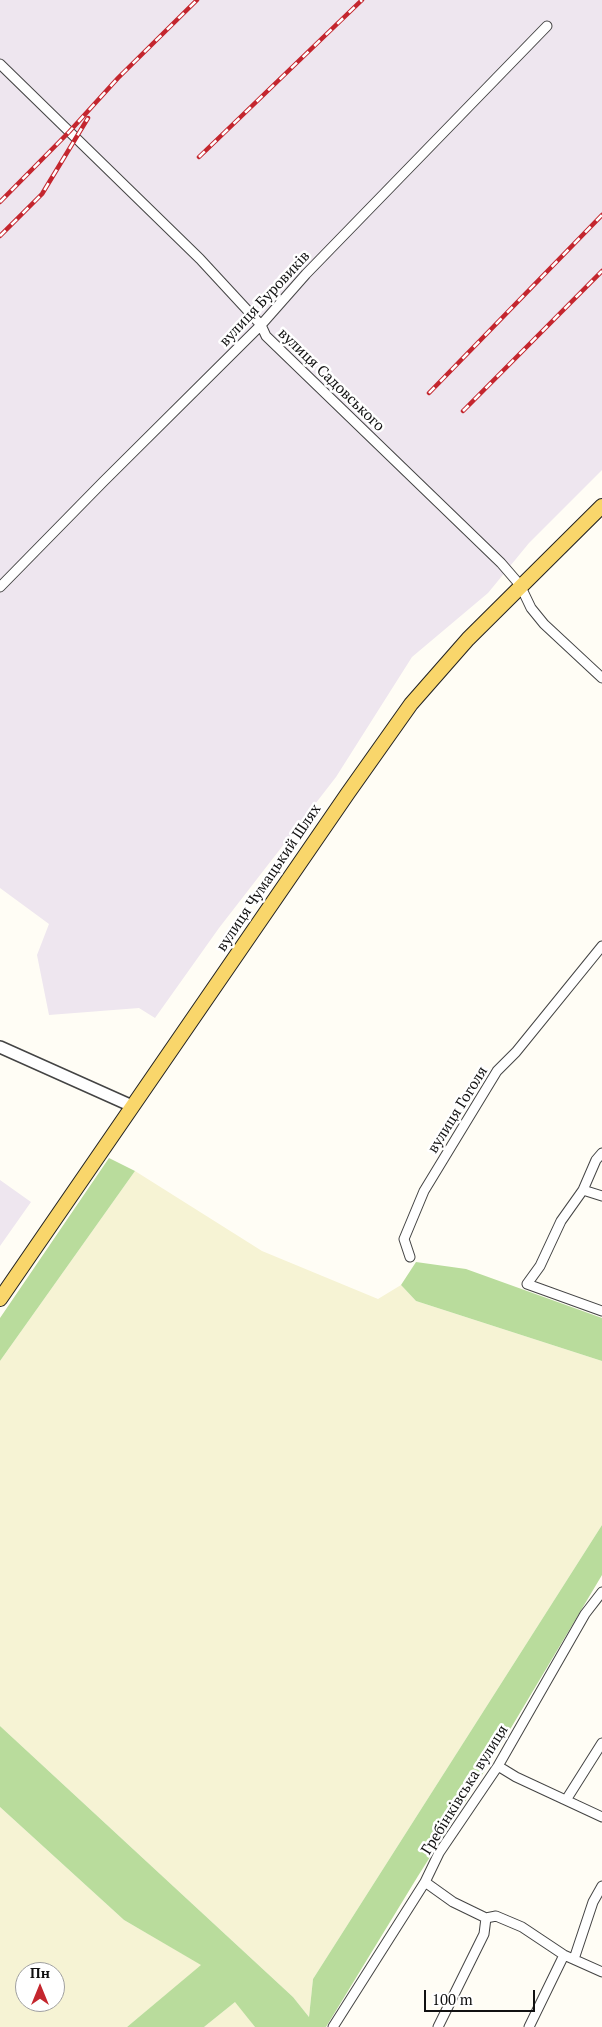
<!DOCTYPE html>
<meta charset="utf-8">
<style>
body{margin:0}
#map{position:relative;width:602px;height:2027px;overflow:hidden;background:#fffdf5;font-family:"PT Serif",serif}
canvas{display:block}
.north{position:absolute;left:15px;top:1962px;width:50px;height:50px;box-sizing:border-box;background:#fff;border:1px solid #a0a0a0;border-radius:50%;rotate:0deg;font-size:14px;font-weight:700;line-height:20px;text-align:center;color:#111}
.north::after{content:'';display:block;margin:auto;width:18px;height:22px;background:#c4262e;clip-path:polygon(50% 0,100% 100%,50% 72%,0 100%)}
.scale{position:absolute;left:424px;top:1990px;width:111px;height:22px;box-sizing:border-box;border:2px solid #111;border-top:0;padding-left:6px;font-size:15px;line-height:18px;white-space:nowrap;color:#111;-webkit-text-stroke:4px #fff;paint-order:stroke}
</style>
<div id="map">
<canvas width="602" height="2027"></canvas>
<div class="north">Пн</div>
<div class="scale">100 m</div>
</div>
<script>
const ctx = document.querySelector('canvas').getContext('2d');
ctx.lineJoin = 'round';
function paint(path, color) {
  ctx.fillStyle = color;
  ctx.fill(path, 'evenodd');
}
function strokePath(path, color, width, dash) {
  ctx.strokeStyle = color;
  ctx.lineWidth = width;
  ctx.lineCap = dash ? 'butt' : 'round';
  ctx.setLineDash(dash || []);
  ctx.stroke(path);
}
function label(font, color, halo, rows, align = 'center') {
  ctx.font = font + ' "PT Serif",serif';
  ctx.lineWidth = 5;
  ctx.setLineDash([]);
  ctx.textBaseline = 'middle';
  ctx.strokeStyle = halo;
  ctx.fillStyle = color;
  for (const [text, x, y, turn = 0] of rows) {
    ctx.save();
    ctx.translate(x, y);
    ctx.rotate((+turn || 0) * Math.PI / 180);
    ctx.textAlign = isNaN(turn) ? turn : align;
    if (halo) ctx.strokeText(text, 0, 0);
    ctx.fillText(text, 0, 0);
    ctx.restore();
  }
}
const industrial = new Path2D(`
 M0 0H602V470L529 543 488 593 412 657 336 777 219 928 155 1018 139 1008 49 1015 37 955 49 924 0 888Z
 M0 1180 31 1202 0 1246Z`);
const farmland = new Path2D(`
 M135 1171 262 1251 378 1299 401 1285 416 1301 602 1361V1525L313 1979 309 2017 293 1997 0 1726V1361Z
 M0 1807 124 1920 202 1965 127 2027H0ZM25 1972H55V2002H25Z
 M236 2001 255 2027H204Z`);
const forest = new Path2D(`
 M109 1158 135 1171 0 1361V1318Z
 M416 1262 466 1269 602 1318V1361L416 1301 401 1285Z
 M602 1525V1575L499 1748 418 1876 326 2027H255L235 2002 204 2027H127L201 1965 124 1920 0 1807V1726L293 1997 309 2017 313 1979Z`);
const minor = new Path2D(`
 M0 64 200 259 261 325 266 336 501 563 520 585 531 608 544 624 602 678
 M0 587 103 482 261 325 306 274 547 26
 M602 1153 596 1160 583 1190 561 1221 540 1266 527 1284 602 1311
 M583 1190 602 1196
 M410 1257 404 1239 424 1191 497 1071 516 1052 602 946
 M498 1766 516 1777 602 1817
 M566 1800 602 1743
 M425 1882 453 1902 486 1918 496 1916 522 1927 564 1955 602 1972
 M574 1959 593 1902 602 1886
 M333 2027 425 1882 439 1853 498 1766 585 1614 602 1592
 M438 2027 484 1934 486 1918
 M529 2027 564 1955`);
const tertiary = new Path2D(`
 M0 1047 132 1106`);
const primary = new Path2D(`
 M0 1299 348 793 411 704 468 639 602 506`);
const rail = new Path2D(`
 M199 157 362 0
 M0 202 69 132 118 78 197 0
 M0 236 42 194 88 118
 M429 393 602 215
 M463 411 602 271`);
const streetNames = [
 ["вулиця Буровиків",265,299,-47],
 ["вулиця Садовського",331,380,44],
 ["вулиця Чумацький Шлях",269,878,-56],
 ["вулиця Гоголя",458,1110,-58],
 ["Гребінківська вулиця",465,1790,-58]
];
paint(industrial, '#eee6ef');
paint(farmland, '#f6f3d4');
paint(forest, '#b9dc9c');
strokePath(minor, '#444', 11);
strokePath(tertiary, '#444', 14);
strokePath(primary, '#222', 16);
strokePath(minor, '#fff', 9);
strokePath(tertiary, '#fff', 11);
strokePath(primary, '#f9d66b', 14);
strokePath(rail, '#c4262e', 4.5);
strokePath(rail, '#fff', 2.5, [8]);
label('15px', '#111', '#fff', streetNames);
</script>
